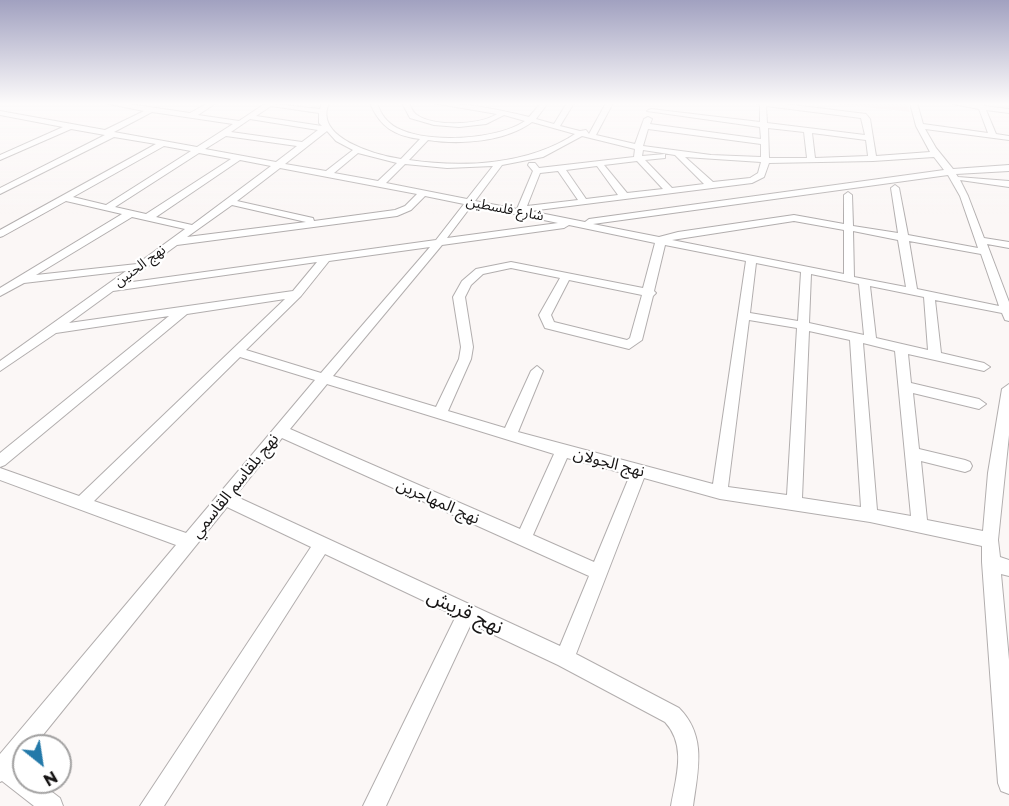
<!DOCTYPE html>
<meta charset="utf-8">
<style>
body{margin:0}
#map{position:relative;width:1009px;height:806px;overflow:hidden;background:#fbf7f6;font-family:Montserrat,sans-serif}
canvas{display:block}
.north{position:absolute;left:12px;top:734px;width:60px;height:60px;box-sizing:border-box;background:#fff;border:2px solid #a2a1a1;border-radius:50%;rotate:150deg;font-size:16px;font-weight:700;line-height:24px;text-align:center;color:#171515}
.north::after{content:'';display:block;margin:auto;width:21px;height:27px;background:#2379a9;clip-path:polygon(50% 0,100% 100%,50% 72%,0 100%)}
</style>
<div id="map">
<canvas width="1009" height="806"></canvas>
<div class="north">N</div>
</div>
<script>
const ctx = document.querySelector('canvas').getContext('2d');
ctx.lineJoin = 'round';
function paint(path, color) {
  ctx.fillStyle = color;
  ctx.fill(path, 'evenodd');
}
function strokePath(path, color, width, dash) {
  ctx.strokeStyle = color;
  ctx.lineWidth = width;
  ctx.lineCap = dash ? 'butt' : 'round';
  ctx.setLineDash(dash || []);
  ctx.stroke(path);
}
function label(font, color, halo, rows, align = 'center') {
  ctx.font = font + ' Montserrat,"Noto Sans Arabic",sans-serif';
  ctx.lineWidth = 4.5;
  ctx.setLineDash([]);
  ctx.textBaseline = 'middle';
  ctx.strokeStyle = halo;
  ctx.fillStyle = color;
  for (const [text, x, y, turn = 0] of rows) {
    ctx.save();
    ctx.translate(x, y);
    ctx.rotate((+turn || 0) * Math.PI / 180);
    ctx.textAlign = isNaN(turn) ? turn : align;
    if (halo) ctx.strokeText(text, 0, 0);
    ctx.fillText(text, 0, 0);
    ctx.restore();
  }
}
const built = new Path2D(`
 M828 103H907L910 112Z`);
const street = new Path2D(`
 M104 103H122L190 113 208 103H216L198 115 239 121 266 103 320 109 322 103H329C313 138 376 155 401 159L420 139C395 136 380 127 370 103H377C381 114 386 122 397 128 428 144 496 140 525 121L504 115 486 124 459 127 434 125 410 118 402 103H409C411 107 413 113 417 115 435 127 479 125 497 114L433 103C467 103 497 109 529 117L541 103H548L536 119 554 124 567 103H574L560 126 580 131 586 130 589 134 606 103H613L596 135 635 144 644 119 648 117 652 119 650 124 761 139 760 127 647 111 651 109 760 122V105L756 103H777L866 114 870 119 876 156 930 152 916 126 910 103H917L923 124 988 133 979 109 948 103H984V106L1009 109V113L986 110 996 134 1009 136V140L925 129 936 148 953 169 1009 165V171L956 174 958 177 1009 181V187L960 180 968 196 984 238 1009 242V248L987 244 1009 302V321L1005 320 1002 313 935 300 941 353 984 363 990 367 984 371 908 354 911 383 979 399 986 404 979 409 913 393 919 449 965 460 970 462 972 466 970 470 965 472 921 461 927 520 983 531 988 473 1002 389 1009 384V435L998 540 1000 557 1009 560V576L1001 574 1009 660V794L1001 791 998 783 982 562V546L870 522 720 499 644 478 576 654 679 708C707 736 698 770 693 806H671C676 777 687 746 665 722L558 665 471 624 386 806H363L456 616 325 554 164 806H140L311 547 227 507 34 746H24V758L18 766 24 771V782H39L60 798 63 806H34L2 781 0 782V754L176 545 0 480V468L79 496 285 299 187 314 5 465 0 467V453L169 316 56 333 0 371V361L126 271 24 283 0 296V288L122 214 66 201 3 236 0 237V230L156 144 114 137 0 194V188L105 135 71 129 0 160V155L63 127 0 115V111L105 130 144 111ZM271 106 319 113V123L322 126 256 116ZM766 106 861 118 865 135 767 123ZM152 112 233 124 197 147 114 132ZM250 119 318 130 302 142 231 132ZM532 122 575 134C528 165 463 168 409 160L428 140C460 145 505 142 532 122ZM768 128 804 132 807 158H769ZM648 129 761 144V157L711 155 643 146ZM327 131 336 141 353 150 326 171 285 164ZM812 133 866 140 868 156 815 158ZM226 136 297 146 276 162 205 149ZM582 136 635 149 634 157 539 168 535 163H529L528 165 533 171 517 209 475 201 502 165 543 157ZM164 146 191 151 106 205 73 197ZM643 150 675 155 704 184 672 188 645 160 665 158V154L642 156ZM199 153 231 159 146 214 115 207ZM358 153 397 163 378 181 334 173ZM685 157 761 162 758 173 750 178 713 182ZM934 157 944 170 589 219 585 222 530 211 752 183 764 177 769 163 873 161ZM240 160 271 166 192 225 156 217ZM637 161 663 189 627 193 604 165ZM405 164 447 168 493 166 467 199 386 183ZM597 166 618 195 586 199 566 170ZM280 168 417 194 405 206 395 210 314 221 313 218 237 201ZM558 171 578 200 527 206 540 173ZM948 175 960 196 978 248 908 235 899 188 895 185 891 188 898 233 853 226 852 195 848 192 844 195V224L794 215 678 232 659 237 593 224ZM425 196 464 204 436 240 125 283 177 245 397 216 411 210ZM232 205 306 222 187 237ZM472 205 558 223 447 238ZM132 217 185 229 137 264 36 275ZM794 221 844 230V274L672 240ZM569 225 655 243 643 288 511 262 476 269 462 281 453 297 461 347 459 359 436 407 333 376 442 245 564 228ZM853 231 898 240 906 287 854 277ZM909 241 981 254 999 306 917 289ZM665 245 746 261 713 484 518 432 543 371 537 366 531 371 505 428 448 411 471 359 473 347 465 297 471 285 483 274 511 268 560 278 539 315 545 328 629 349 642 340 653 296 656 293 654 291ZM430 247 321 373 246 350 301 296 329 261ZM317 262 293 291 69 323 113 291ZM756 263 801 272 798 321 750 313ZM811 274 859 284 864 335 809 323ZM569 280 642 295 630 338 627 340 554 322 551 315ZM870 286 924 297 928 350 876 338ZM749 320 797 328 787 495 728 487ZM809 331 850 340 861 507 802 498ZM863 343 895 351 911 516 877 510ZM240 357 315 380 186 533 94 501ZM327 384 554 454 520 529 290 429ZM282 438 589 576 560 646 235 496ZM567 458 630 475 594 562 533 535Z`);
const farStreetnames = [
 ["شارع فلسطين",505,209,11],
 ["نهج الحنين",140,266,-36]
];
const streetNames = [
 ["نهج الجولان",609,463,15],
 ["نهج بلقاسم القاسمي",235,486,-51],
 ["نهج المهاجرين",438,502,24]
];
const nearStreetnames = [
 ["نهج قريش",465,612,25]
];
paint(built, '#f5e7e7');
strokePath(street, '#b2aeae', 2);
paint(street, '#fff');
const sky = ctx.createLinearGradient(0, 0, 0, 216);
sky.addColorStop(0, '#a1a1c0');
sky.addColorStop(0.48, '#fdfbfb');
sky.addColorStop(1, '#fdfbfb00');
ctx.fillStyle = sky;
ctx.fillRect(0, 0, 1009, 216);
label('14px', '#171515', '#fff', farStreetnames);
label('16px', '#171515', '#fff', streetNames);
label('20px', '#171515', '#fff', nearStreetnames);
</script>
